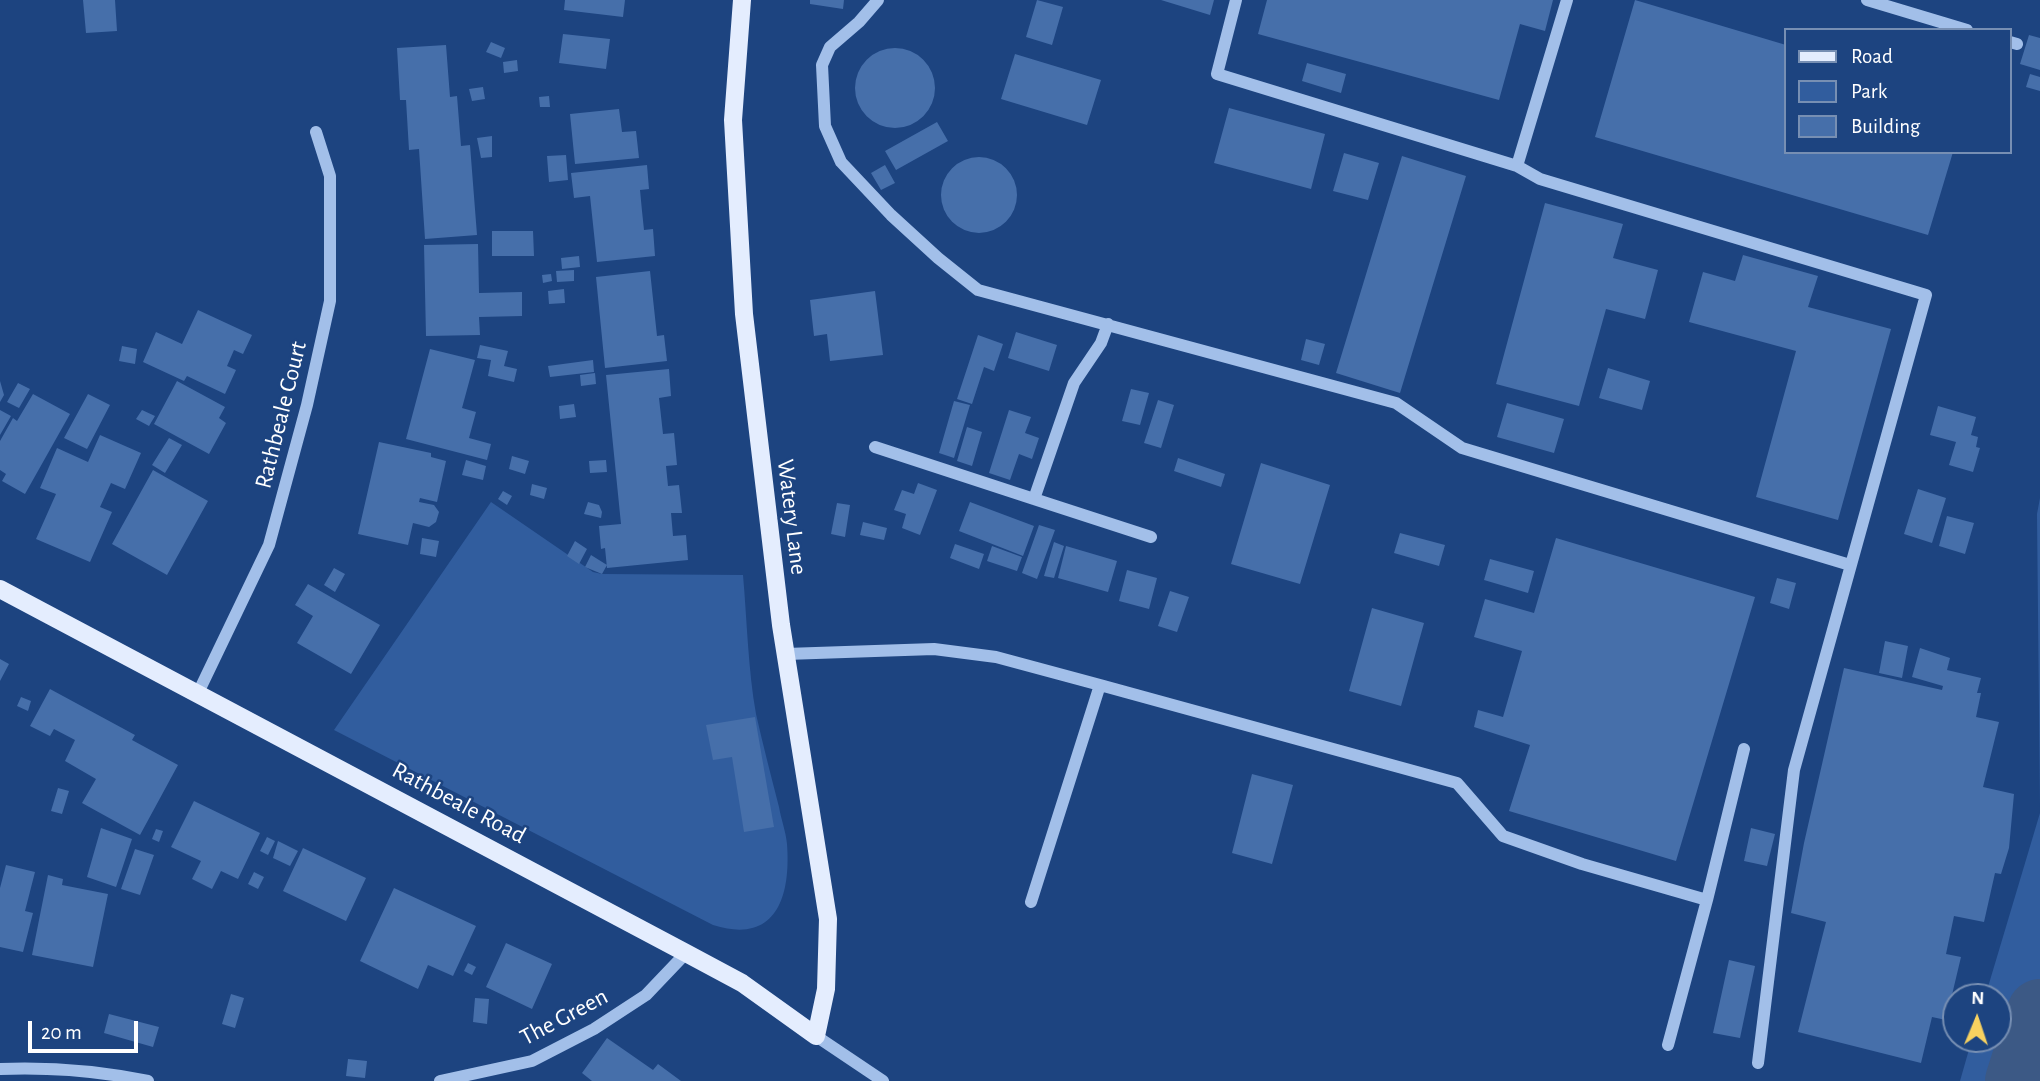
<!DOCTYPE html>
<style>
body{margin:0}
#map{position:relative;width:2040px;height:1081px;overflow:hidden;background:#1d4480;font-family:"Alegreya Sans",sans-serif}
canvas{display:block}
.legend{position:absolute;left:1784px;top:28px;width:228px;height:126px;box-sizing:border-box;background:#1d4480;border:2px solid #778fb3;margin:0;padding:9px 12px;list-style:none;font-size:21px;color:#fff}
.legend li{display:flex;align-items:center;gap:14px;height:35px}
.legend b{width:35px;border:2px solid #778fb3}
.north{position:absolute;left:1942px;top:983px;width:70px;height:70px;box-sizing:border-box;background:#1d4480;border:2px solid #778fb3;border-radius:50%;rotate:2deg;font-size:19px;font-weight:700;line-height:28px;text-align:center;color:#fff}
.north::after{content:'';display:block;margin:auto;width:24px;height:32px;background:#f8d260;clip-path:polygon(50% 0,100% 100%,50% 72%,0 100%)}
.scale{position:absolute;left:28px;top:1021px;width:110px;height:32px;box-sizing:border-box;border:4px solid #fff;border-top:0;padding-left:9px;font-size:21px;line-height:24px;white-space:nowrap;color:#fff;-webkit-text-stroke:5px #1d4480;paint-order:stroke}
</style>
<div id="map">
<canvas width="2040" height="1081"></canvas>
<ul class="legend">
<li><b style="height:9px;background:#e4edfe"></b>Road</li>
<li><b style="height:19px;background:#315d9e"></b>Park</li>
<li><b style="height:19px;background:#466faa"></b>Building</li>
</ul>
<div class="north">N</div>
<div class="scale">20 m</div>
</div>
<script>
const ctx = document.querySelector('canvas').getContext('2d');
ctx.lineJoin = 'round';
function paint(path, color) {
  ctx.fillStyle = color;
  ctx.fill(path, 'evenodd');
}
function strokePath(path, color, width, dash) {
  ctx.strokeStyle = color;
  ctx.lineWidth = width;
  ctx.lineCap = dash ? 'butt' : 'round';
  ctx.setLineDash(dash || []);
  ctx.stroke(path);
}
function label(font, color, halo, rows, align = 'center') {
  ctx.font = font + ' "Alegreya Sans",sans-serif';
  ctx.lineWidth = 5;
  ctx.setLineDash([]);
  ctx.textBaseline = 'middle';
  ctx.strokeStyle = halo;
  ctx.fillStyle = color;
  for (const [text, x, y, turn = 0] of rows) {
    ctx.save();
    ctx.translate(x, y);
    ctx.rotate((+turn || 0) * Math.PI / 180);
    ctx.textAlign = isNaN(turn) ? turn : align;
    if (halo) ctx.strokeText(text, 0, 0);
    ctx.fillText(text, 0, 0);
    ctx.restore();
  }
}
const green = new Path2D(`
 M2040 498V807L2037 514Z
 M491 502 593 572 602 574 743 575C747 620 748 669 756 714 763 745 771 776 779 807 781 819 786 832 787 844 791 897 776 945 713 925L334 730Z
 M2040 813V1081H1960L1972 1039H1998V997H1985Z`);
const river = new Path2D(`
 M2018 1081 2040 1012`);
const building = new Path2D(`
 M83 0H115L117 31 86 33Z
 M565 0H625L623 17 564 10Z
 M810 0H844L843 9 810 4Z
 M1037 0 1063 7 1052 45 1026 37Z
 M1161 0H1214L1210 15Z
 M1267 0H1553L1545 31 1520 24 1499 100 1258 34Z
 M1635 0 1786 45V152H1953L1928 235 1595 137Z
 M563 34 610 39 606 69 559 63Z
 M2029 35 2040 38V70L2020 64Z
 M491 42 505 48 501 58 486 52Z
 M446 45 450 97 457 96 461 146 470 145 477 235 425 239 419 149 409 150 406 100H400L397 48Z
 M855 88a40 40 0 1 1 80 0a40 40 0 1 1-80 0Z
 M1015 54 1101 80 1087 125 1001 99Z
 M517 60 518 71 504 73 503 62Z
 M1307 63 1346 74 1341 93 1302 81Z
 M2030 74 2040 77V91L2026 87Z
 M483 87 485 99 472 101 469 89Z
 M549 96 550 107H540L539 97Z
 M1229 108 1325 134 1311 189 1214 163Z
 M619 109 622 132 636 131 639 158 575 164 570 114Z
 M937 122 948 141 896 170 885 151Z
 M492 136V157L481 158 477 138Z
 M1344 153 1379 163 1368 200 1333 191Z
 M566 155 568 180 549 182 547 156Z
 M1402 156 1466 176 1400 393 1336 373Z
 M941 195a38 38 0 1 1 76 0a38 38 0 1 1-76 0Z
 M647 165 649 189 640 190 642 211 644 230 653 229 655 256 597 262 590 196 574 198 571 173Z
 M885 165 895 183 881 190 871 173Z
 M1545 203 1623 224 1613 258 1658 270 1645 319 1606 309 1579 406 1496 384Z
 M492 231H533L534 256H492Z
 M478 244 479 293 522 292V316L479 317 480 335 426 336 424 245Z
 M1743 255 1818 276 1808 307 1891 329 1838 520 1756 497 1796 351 1689 322 1703 272 1735 281Z
 M579 256 580 267 562 269 561 258Z
 M574 270V281L557 282 556 271Z
 M650 271 657 336 664 335 667 361 605 368 596 277Z
 M551 274 552 281 543 283 542 275Z
 M564 289 565 303 549 304 548 291Z
 M875 291 883 355 830 361 827 334 814 336 810 300Z
 M198 310 252 335 243 354 234 350 227 366 236 370 225 394 187 376 184 381 143 362 156 332 182 344Z
 M1016 332 1057 345 1049 371 1008 358Z
 M978 335 1003 344 994 371 984 367 972 404 957 399Z
 M1306 339 1325 344 1319 365 1301 360Z
 M480 345 508 351 504 366 517 369 514 382 488 376 491 360 477 358Z
 M122 346 137 349 135 364 119 361Z
 M430 349 475 360 462 408 476 412 469 438 491 444 487 460 406 439Z
 M593 360 594 372 550 377 548 366Z
 M1608 368 1650 381 1642 410 1599 398Z
 M669 369 671 396 659 398 663 434 674 433 677 465 666 466 668 486 679 485 682 513H671L673 536 686 535 688 560 607 568 605 548 601 549 599 526 621 524 606 375Z
 M595 373 596 384 581 386 580 375Z
 M0 381 4 395 0 402Z
 M177 381 225 407 219 418 226 423 209 454 154 424Z
 M18 383 30 389 19 408 7 402Z
 M1131 389 1149 393 1140 425 1122 421Z
 M33 394 70 414 25 494 2 481 6 474 0 470V441L13 418 17 421Z
 M88 394 110 405 87 449 64 438Z
 M1158 400 1174 405 1161 448 1144 443Z
 M954 401 970 405 954 458 939 453Z
 M1507 403 1564 419 1554 453 1497 437Z
 M574 404 576 417 560 419 559 406Z
 M1938 406 1976 417 1971 435 1978 437 1976 447 1980 448 1973 472 1949 465 1956 442 1930 435Z
 M0 410 11 416 0 435Z
 M142 410 155 416 149 426 136 419Z
 M1009 410 1031 417 1025 433 1039 438 1032 459 1019 454 1010 480 989 473Z
 M967 427 982 432 972 466 957 461Z
 M100 435 141 453 125 489 111 483 100 507 112 512 90 562 36 539 56 494 40 488 57 448 88 462Z
 M169 438 182 445 165 473 152 465Z
 M379 442 431 453V457L446 461 437 502 420 498 419 502 434 505 439 512 436 522 429 527 413 523 408 545 358 534Z
 M512 456 529 461 525 474 509 469Z
 M1178 458 1225 474 1221 487 1174 471Z
 M466 460 486 466 483 480 462 475Z
 M606 460 607 472 590 473 589 461Z
 M1261 463 1330 485 1300 584 1231 564Z
 M153 470 208 501 167 575 112 544Z
 M918 483 937 490 920 535 902 528 906 514 894 510 902 490 914 494Z
 M532 484 547 488 544 499 530 495Z
 M1918 489 1946 498 1932 543 1904 534Z
 M503 491 512 496 507 505 498 499Z
 M588 502 599 505 602 512 601 518 584 514Z
 M970 502 1034 526 1023 556 959 531Z
 M837 503 850 505 845 537 831 534Z
 M1947 516 1974 523 1965 554 1939 546Z
 M863 522 887 528 884 540 860 535Z
 M1039 525 1055 530 1037 579 1022 573Z
 M1400 533 1445 545 1439 566 1394 553Z
 M422 538 439 541 436 557 420 554Z
 M1556 538 1755 597 1676 861 1509 811 1530 745 1474 727 1478 710 1503 717 1522 651 1474 637 1485 599 1534 613Z
 M575 541 587 549 579 564 567 556Z
 M1054 542 1064 546 1054 578 1044 576Z
 M955 544 984 554 979 569 950 558Z
 M992 546 1022 557 1017 571 987 561Z
 M1066 546 1117 561 1108 592 1058 578Z
 M591 555 607 565 602 574 585 567Z
 M1490 559 1534 571 1528 593 1484 580Z
 M334 568 345 574 335 592 324 585Z
 M1127 570 1157 578 1149 609 1119 601Z
 M1777 578 1796 583 1789 609 1770 603Z
 M308 584 380 625 351 674 297 643 313 616 295 605Z
 M1170 591 1189 597 1177 632 1158 626Z
 M1372 608 1424 623 1401 706 1349 691Z
 M1885 641 1908 646 1902 678 1879 673Z
 M1920 648 1950 658 1947 670 1981 678 1977 693H1981L1976 717 1999 722 1983 787 2014 794 2009 848 2001 874 1995 873 1984 922 1954 916 1946 954 1961 957 1946 1020 1932 1017 1921 1063 1798 1032 1826 922 1791 913 1804 843 1844 668 1942 690 1943 686 1912 677Z
 M0 659 9 664 0 681Z
 M50 689 135 735 132 740 178 765 140 835 82 803 96 779 65 761 75 740 54 729 50 736 30 726Z
 M21 697 31 701 28 711 17 706Z
 M755 717 774 827 744 832 732 757 713 760 706 725Z
 M1252 774 1293 785 1272 864 1232 853Z
 M58 788 69 791 62 814 51 811Z
 M194 801 260 833 238 879 221 871 212 889 192 879 201 861 171 847Z
 M101 828 132 839 116 887 87 877Z
 M1751 828 1775 834 1767 866 1744 861Z
 M156 829 163 831 159 842 152 839Z
 M267 837 275 841 268 855 260 851Z
 M278 841 298 851 290 866 273 858Z
 M303 848 366 878 346 921 283 891Z
 M135 849 154 855 140 895 121 889Z
 M6 865 35 872 25 911 33 913 23 952 0 947V888Z
 M254 872 264 877 258 889 248 884Z
 M48 875 63 879 62 885 108 894 93 967 32 955Z
 M394 888 476 926 453 976 428 965 418 989 360 961Z
 M506 943 552 964 532 1009 486 987Z
 M1729 960 1755 966 1740 1038 1713 1033Z
 M468 963 476 967 472 975 464 971Z
 M231 994 244 998 235 1028 222 1024Z
 M475 998 489 999 487 1024 473 1022Z
 M109 1014 159 1027 153 1047 104 1033Z
 M607 1038 653 1070 658 1064 681 1081H592L582 1073Z
 M348 1059 367 1061 365 1078 346 1076Z`);
const minor = new Path2D(`
 M878 0 859 22 830 47 822 65 825 126 841 162 891 215 938 258 978 290 1396 403 1462 448 1850 565
 M1236 0 1217 74 1517 166
 M1567 0 1517 166 1540 179 1926 295 1794 770 1758 1063
 M1867 0 1967 30
 M2010 42 2017 44
 M875 447 1034 499 1074 383 1101 343 1108 324
 M1034 499 1151 537
 M786 654 934 649 996 657 1100 685 1031 902
 M1100 685 1457 783 1503 836 1582 864 1707 900 1668 1045
 M198 693 269 545 307 405 330 301V176L316 132
 M1707 900 1744 749
 M816 1036 883 1081
 M0 1069C50 1067 99 1071 148 1081
 M440 1081 532 1061 594 1029 646 995 686 953`);
const major = new Path2D(`
 M0 589 686 953 742 983 816 1036 826 989 828 919 781 625 744 314 733 120 742 0`);
const streetNames = [
 ["Rathbeale Court",281,415,-76],
 ["Watery Lane",792,517,83],
 ["Rathbeale Road",459,803,28],
 ["The Green",564,1017,-28]
];
paint(green, '#315d9e');
strokePath(river, '#3c5985', 66);
paint(building, '#466faa');
strokePath(minor, '#a2bfe9', 12);
strokePath(major, '#e4edfe', 18);
label('24px', '#fff', '#1d4480', streetNames);
</script>
